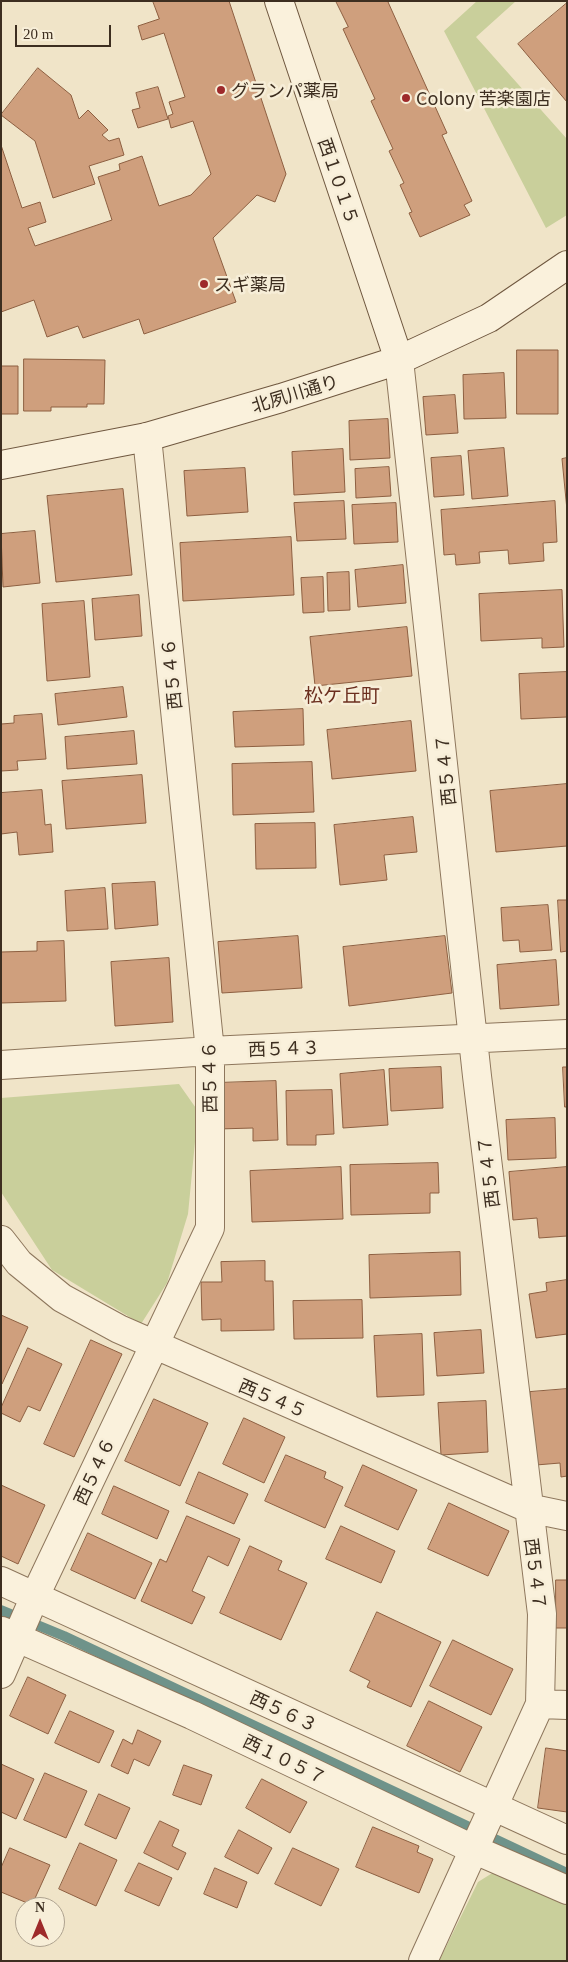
<!DOCTYPE html>
<meta charset="utf-8">
<style>
body{margin:0}
#map{position:relative;width:568px;height:1962px;overflow:hidden;background:#f0e4c8;font-family:Georgia,serif}
canvas{display:block}
.frame{position:absolute;inset:0;border:2px solid #3d2e20;pointer-events:none}
.north{position:absolute;left:15px;top:1897px;width:50px;height:50px;box-sizing:border-box;background:#f7eed8;border:1px solid #ada18e;border-radius:50%;rotate:0deg;font-size:14px;font-weight:700;line-height:20px;text-align:center;color:#3d2e20}
.north::after{content:'';display:block;margin:auto;width:18px;height:22px;background:#9e2a2b;clip-path:polygon(50% 0,100% 100%,50% 72%,0 100%)}
.scale{position:absolute;left:15px;top:25px;width:96px;height:22px;box-sizing:border-box;border:2px solid #3d2e20;border-top:0;padding-left:6px;font-size:15px;line-height:18px;white-space:nowrap;color:#3d2e20;-webkit-text-stroke:4px #f7eed8;paint-order:stroke}
</style>
<div id="map">
<canvas width="568" height="1962"></canvas>
<div class="frame"></div>
<div class="north">N</div>
<div class="scale">20 m</div>
</div>
<script>
const ctx = document.querySelector('canvas').getContext('2d');
ctx.lineJoin = 'round';
function paint(path, color) {
  ctx.fillStyle = color;
  ctx.fill(path, 'evenodd');
}
function strokePath(path, color, width, dash) {
  ctx.strokeStyle = color;
  ctx.lineWidth = width;
  ctx.lineCap = dash ? 'butt' : 'round';
  ctx.setLineDash(dash || []);
  ctx.stroke(path);
}
function label(font, color, halo, rows, align = 'center') {
  ctx.font = font + ' Georgia,"Noto Sans JP",serif';
  ctx.lineWidth = 5;
  ctx.setLineDash([]);
  ctx.textBaseline = 'middle';
  ctx.strokeStyle = halo;
  ctx.fillStyle = color;
  for (const [text, x, y, turn = 0] of rows) {
    ctx.save();
    ctx.translate(x, y);
    ctx.rotate((+turn || 0) * Math.PI / 180);
    ctx.textAlign = isNaN(turn) ? turn : align;
    if (halo) ctx.strokeText(text, 0, 0);
    ctx.fillText(text, 0, 0);
    ctx.restore();
  }
}
const green = new Path2D(`
 M477 1H516L476 37 567 139V215L546 228 444 31Z
 M179 1084 198 1111 188 1214 167 1283 141 1324 52 1270 1 1192V1098Z
 M494 1872 567 1902V1961H439L478 1882Z`);
const stream = new Path2D(`
 M1 1610 64 1636 567 1873`);
const building = new Path2D(`
 M153 1H229L286 174 275 202 257 195 213 238 236 302 144 334 139 319 83 338 78 326 47 337 34 300 1 312V145L22 208 40 202 46 222 28 228 35 246 112 220 98 177 120 170 119 164 142 156 159 206 191 195 211 174 193 121 171 128 168 116 173 114 169 102 185 97 164 33 142 40 138 26 159 19Z
 M336 1H390L388 2 447 133 442 135 472 201 464 205 470 215 420 237 409 213 412 212 400 185 404 183 389 151 393 149 371 101 375 99 343 29 348 27Z
 M567 3V102L518 44Z
 M38 68 71 95 79 119 88 110 108 130 102 135 109 141 119 138 124 155 89 166 95 184 53 198 35 141 1 115Z
 M158 87 168 119 138 128 132 110 140 108 136 93Z
 M517 350H558V414H517Z
 M24 359 105 360 104 404H87V407H51V411H24Z
 M1 366H18V414H1Z
 M504 373 506 418 464 419 463 375Z
 M455 395 458 433 426 435 423 397Z
 M388 419 390 458 350 460 349 421Z
 M504 448 508 496 472 499 468 451Z
 M343 449 345 492 294 495 292 452Z
 M461 456 464 495 434 497 431 458Z
 M567 458V510L562 459Z
 M389 467 391 496 356 498 355 469Z
 M245 468 248 512 187 516 184 471Z
 M123 489 132 575 56 582 47 496Z
 M344 501 346 539 297 541 294 503Z
 M555 501 557 542 543 543 544 561 509 564 508 550 479 552 480 563 456 565 455 554 444 555 441 510Z
 M396 503 398 542 354 544 352 505Z
 M35 531 40 583 3 587 1 534Z
 M291 537 294 595 183 601 180 543Z
 M403 565 406 603 358 607 355 570Z
 M349 572 350 610 328 611 327 573Z
 M323 577 324 612 303 613 301 578Z
 M562 590 564 647 542 648V638L481 641 479 594Z
 M139 595 142 636 95 640 92 599Z
 M84 601 90 677 47 681 42 604Z
 M407 627 412 676 315 686 310 637Z
 M567 672V717L521 719 519 674Z
 M123 687 127 717 58 725 55 694Z
 M303 709 304 745 235 747 233 712Z
 M42 714 46 759 17 761 18 770 1 771V724L14 723V716Z
 M411 721 416 771 332 779 327 730Z
 M134 731 137 764 67 769 65 737Z
 M312 762 314 812 233 815 232 764Z
 M142 775 146 823 66 829 62 781Z
 M567 784V846L496 852 490 791Z
 M42 790 45 825 51 824 53 852 19 855 17 832 1 834V793Z
 M413 817 417 852 384 855 387 880 340 885 334 825Z
 M315 823 316 868 256 869 255 824Z
 M155 882 158 925 115 929 112 884Z
 M105 888 108 929 67 931 65 891Z
 M558 900H567V951L561 952Z
 M548 905 552 950 520 952 519 940 503 941 501 908Z
 M298 936 302 988 222 993 218 942Z
 M445 936 452 993 349 1006 343 947Z
 M64 941 66 1001 1 1003V952L37 951V942Z
 M169 958 173 1022 115 1026 111 962Z
 M556 960 559 1005 500 1009 497 965Z
 M441 1067 443 1108 391 1111 389 1069Z
 M563 1067H567V1107H565Z
 M384 1070 388 1125 343 1128 340 1074Z
 M276 1081 278 1140 253 1141V1128L218 1129 216 1083Z
 M332 1090 334 1134 316 1135V1145H287L286 1091Z
 M555 1118 556 1158 508 1160 506 1120Z
 M438 1163 439 1193H430V1213L351 1215 350 1165Z
 M341 1167 343 1219 252 1222 250 1171Z
 M567 1167V1236L539 1238 537 1218 513 1220 509 1172Z
 M460 1252 461 1295 370 1298 369 1255Z
 M265 1261V1281H273L274 1330 221 1331V1319L202 1320 201 1282H222L221 1262Z
 M567 1280V1334L536 1338 529 1294 547 1291 546 1283Z
 M362 1300 363 1338 294 1339 293 1301Z
 M1 1315 28 1327 2 1384H1Z
 M481 1330 484 1373 437 1376 434 1333Z
 M422 1334 424 1395 377 1397 374 1336Z
 M91 1340 122 1354 74 1457 44 1444Z
 M28 1348 62 1364 40 1411 28 1406 20 1422 1 1413V1408Z
 M567 1389V1476L561 1477 560 1463 536 1465 530 1392Z
 M154 1399 208 1423 180 1486 125 1461Z
 M486 1401 488 1452 441 1455 438 1403Z
 M244 1418 285 1437 264 1483 223 1464Z
 M286 1455 326 1472 324 1478 343 1487 325 1528 265 1501Z
 M363 1465 417 1490 398 1530 345 1506Z
 M199 1472 248 1494 234 1524 186 1503Z
 M1 1485 45 1505 18 1564 1 1556Z
 M114 1486 169 1511 157 1539 102 1514Z
 M449 1503 509 1531 488 1576 428 1549Z
 M187 1516 240 1539 228 1566 208 1556 192 1591 205 1597 192 1624 141 1601 160 1559 166 1562Z
 M341 1526 395 1551 381 1583 326 1559Z
 M88 1533 152 1563 135 1599 71 1570Z
 M250 1546 282 1561 278 1570 307 1583 281 1640 220 1613Z
 M556 1580H567V1628H556Z
 M377 1612 441 1642 411 1707 367 1687 370 1681 350 1671Z
 M453 1640 513 1669 491 1715 430 1686Z
 M28 1677 66 1695 48 1734 10 1716Z
 M429 1701 482 1727 460 1772 407 1746Z
 M70 1711 114 1731 99 1763 55 1743Z
 M138 1730 161 1741 149 1766 134 1759 128 1774 111 1766 123 1739 132 1744Z
 M546 1748 567 1751V1812L538 1808Z
 M1 1764 34 1779 16 1819 1 1812Z
 M184 1765 212 1775 201 1805 173 1795Z
 M45 1773 87 1791 66 1838 24 1820Z
 M262 1779 307 1802 290 1833 246 1808Z
 M99 1794 130 1808 116 1839 85 1825Z
 M160 1821 179 1830 172 1846 186 1853 178 1870 144 1853Z
 M373 1827 419 1846 417 1852 433 1859 419 1893 356 1867Z
 M239 1830 272 1848 258 1874 225 1857Z
 M80 1843 117 1860 96 1906 59 1889Z
 M10 1848 50 1865 32 1905 1 1892V1868Z
 M293 1848 339 1869 321 1906 275 1884Z
 M139 1863 172 1878 159 1906 125 1891Z
 M215 1868 247 1882 237 1908 204 1894Z`);
const street = new Path2D(`
 M399 360 477 1076 542 1614 540 1704 423 1961
 M1 1065 210 1051 567 1034
 M1 1240 19 1263 62 1298 119 1329 528 1508 567 1516
 M1 1581 567 1840
 M2 1631 192 1715 475 1850 567 1890
 M1 1674 35 1596 210 1228V1051L147 437
 M540 1704 567 1705`);
const secondary = new Path2D(`
 M279 1 399 360
 M1 465 147 437 281 398 399 360 489 318 567 265`);
const markers = [
 [221,90,5,"#9e2a2b"],
 [406,98,5,"#9e2a2b"],
 [204,284,5,"#9e2a2b"]
];
const poiNames = [
 ["グランパ薬局",231,90],
 ["Colony 苦楽園店",416,98],
 ["スギ薬局",214,284]
];
const streetNames = [
 ["西１０１５",339,181,71],
 ["北夙川通り",295,393,-17],
 ["西５４６",171,674,-96],
 ["西５４７",445,770,-96],
 ["西５４３",284,1048,-2],
 ["西５４６",209,1077,-91],
 ["西５４７",488,1172,-97],
 ["西５４５",273,1398,23],
 ["西５４６",94,1471,-65],
 ["西５４７",536,1574,83],
 ["西５６３",284,1711,25],
 ["西１０５７",285,1759,26]
];
const neighbourhoodNames = [
 ["松ケ丘町",342,695]
];
paint(green, '#c9cf9b');
strokePath(stream, '#6f938a', 10);
paint(building, '#cf9f7d');
strokePath(building, '#8d5f41', 1);
strokePath(street, '#8d765c', 30);
strokePath(secondary, '#6f573f', 30);
strokePath(street, '#faf1dc', 28);
strokePath(secondary, '#faf1dc', 28);
for (const [x, y, r, color] of markers) {
  const dot = new Path2D();
  dot.arc(x, y, r, 0, 2 * Math.PI);
  ctx.fillStyle = color;
  ctx.fill(dot);
  strokePath(dot, '#f7eed8', 2);
}
label('18px', '#3d2e20', '#f7eed8', poiNames, 'left');
label('18px', '#3d2e20', '#f7eed8', streetNames);
label('19px', '#6b2e1e', '#f7eed8', neighbourhoodNames);
</script>
